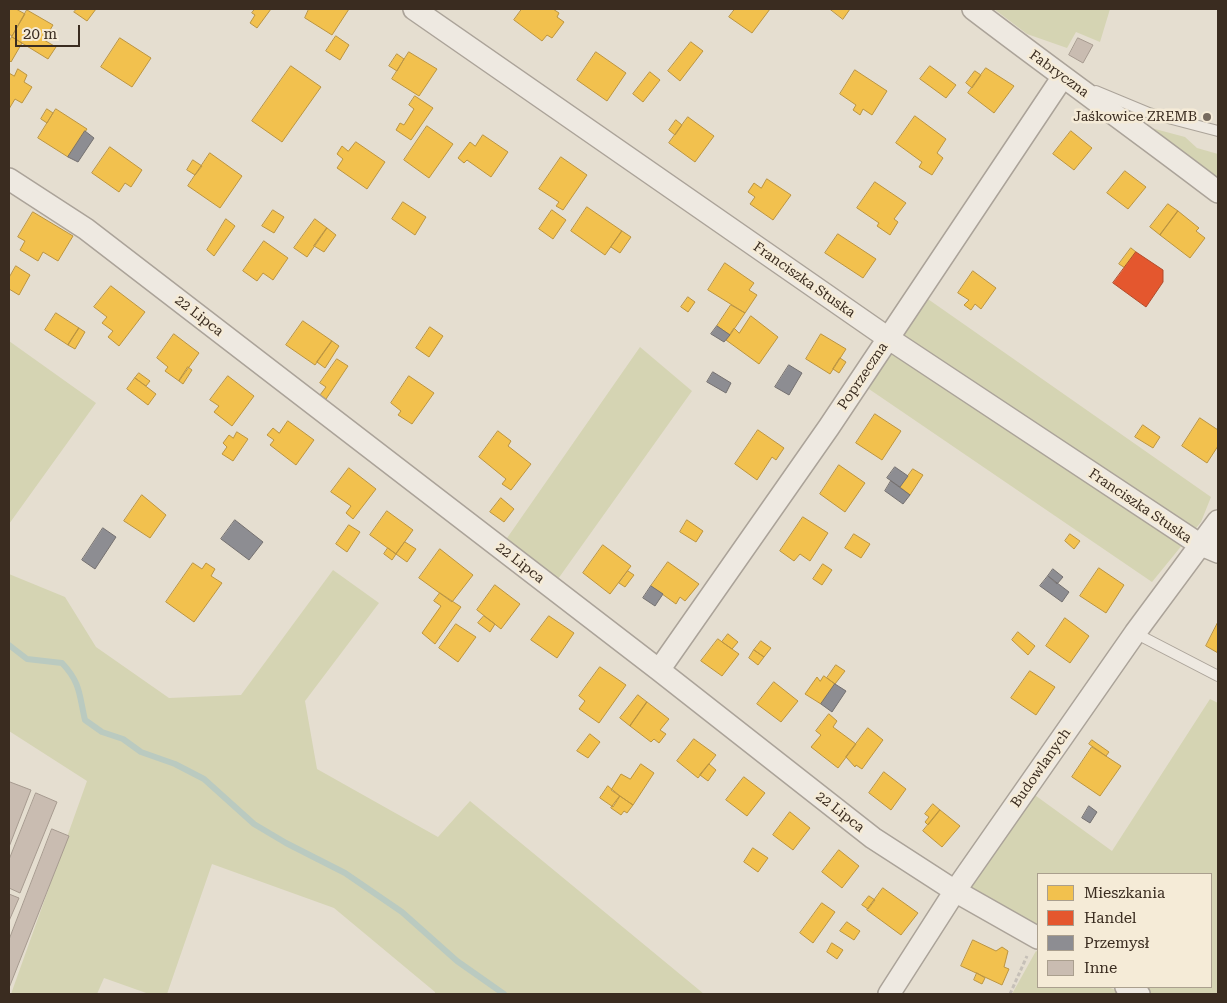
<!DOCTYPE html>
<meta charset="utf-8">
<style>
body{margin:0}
#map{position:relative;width:1227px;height:1003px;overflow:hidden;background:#e5ded0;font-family:"Roboto Serif",serif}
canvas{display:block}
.frame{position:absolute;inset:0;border:10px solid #3a2c20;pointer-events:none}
.legend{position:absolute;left:1037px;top:873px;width:175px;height:115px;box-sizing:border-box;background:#f5ebd7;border:1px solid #aa9f8e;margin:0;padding:6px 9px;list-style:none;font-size:15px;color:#3a2c20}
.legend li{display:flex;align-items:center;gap:10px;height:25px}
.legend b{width:25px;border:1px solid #aa9f8e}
.scale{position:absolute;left:15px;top:25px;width:65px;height:22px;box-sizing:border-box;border:2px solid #3a2c20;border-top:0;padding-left:6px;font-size:15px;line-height:18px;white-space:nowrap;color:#3a2c20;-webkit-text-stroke:4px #f5ebd7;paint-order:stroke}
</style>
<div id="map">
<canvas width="1227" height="1003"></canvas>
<div class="frame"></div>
<ul class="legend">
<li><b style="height:14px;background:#f2c14e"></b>Mieszkania</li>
<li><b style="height:14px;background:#e4572e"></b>Handel</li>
<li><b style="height:14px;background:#8d8d92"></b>Przemysł</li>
<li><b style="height:14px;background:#c9bcb1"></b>Inne</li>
</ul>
<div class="scale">20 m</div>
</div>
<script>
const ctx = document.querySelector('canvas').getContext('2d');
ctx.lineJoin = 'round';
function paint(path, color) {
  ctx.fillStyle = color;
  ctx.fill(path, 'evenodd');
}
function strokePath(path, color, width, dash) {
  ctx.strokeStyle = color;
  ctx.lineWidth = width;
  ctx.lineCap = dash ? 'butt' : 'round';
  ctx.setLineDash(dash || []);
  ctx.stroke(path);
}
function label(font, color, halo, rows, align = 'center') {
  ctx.font = font + ' "Roboto Serif",serif';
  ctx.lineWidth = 5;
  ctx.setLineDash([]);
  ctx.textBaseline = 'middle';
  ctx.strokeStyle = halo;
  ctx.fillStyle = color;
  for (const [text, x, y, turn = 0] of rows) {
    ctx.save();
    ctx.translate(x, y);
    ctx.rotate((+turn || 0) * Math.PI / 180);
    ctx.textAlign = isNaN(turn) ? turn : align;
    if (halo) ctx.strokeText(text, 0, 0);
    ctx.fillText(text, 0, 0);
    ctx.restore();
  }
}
const green = new Path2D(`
 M994 9H1110L1100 42 1076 32 1067 48 1027 34Z
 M1140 125 1185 137 1197 148 1218 154V185Z
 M925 297 1211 497 1201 522 1152 582 866 387Z
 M9 341 96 403 9 524Z
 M640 347 692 391 558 579 505 541Z
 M333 570 379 603 305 701 317 769 438 837 470 801 704 994H435V992L334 908 212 864 167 994H149L104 978 97 994H11L87 781 9 731V574L65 597 96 647 169 698 241 695Z
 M1210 699 1218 703V994H1012L1036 951 1038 952V987H1108L1118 991 1121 987H1211V874H1038V928L966 888 1032 793 1112 851Z`);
const homes = new Path2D(`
 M9 9H16L25 14 12 36 9 34Z
 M77 9H96L87 21 74 12Z
 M255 9H271L257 28 250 23 255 15 252 13Z
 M309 9H349L332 35 305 18Z
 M522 9H553L559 13 557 17 564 22 552 38 547 35 542 41 514 20Z
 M735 9H770L752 33 729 17Z
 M830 9H850L843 19Z
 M27 10 53 25 44 40 56 47 48 59 12 37Z
 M336 36 349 45 340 60 326 51Z
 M12 37 22 43 11 62 9 60V42Z
 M120 38 151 58 132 87 101 67Z
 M691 42 703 51 680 81 668 71Z
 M409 52 437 69 419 96 392 79Z
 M596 52 626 73 607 101 577 80Z
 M397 54 404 59 397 71 389 66Z
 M291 66 321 87 282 142 252 121Z
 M930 66 956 85 946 98 920 79Z
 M986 68 1014 86 994 113 968 93Z
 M18 69 27 75 24 82 32 87 22 103 15 99 9 109V73L14 76Z
 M855 70 887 91 872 115 863 109 860 115 853 110 856 105 840 94Z
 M975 71 981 75 972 88 966 83Z
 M650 72 660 80 643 102 633 94Z
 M415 96 433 108 411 140 396 130 400 123 404 125 414 109 409 105Z
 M47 109 53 113 47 123 41 119Z
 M56 109 87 129 68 157 38 138Z
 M915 116 946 139 937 153 943 158 932 175 919 167 922 162 896 143Z
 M688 117 714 136 695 162 669 143Z
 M676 120 682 125 675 135 669 130Z
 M427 126 453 144 429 178 404 160Z
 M1071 131 1092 148 1074 170 1053 154Z
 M483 135 508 152 491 177 467 160 464 163 458 158 470 142 475 146Z
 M356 142 385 162 367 189 337 168 343 159 337 154 342 146 348 151Z
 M110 147 142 170 131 187 125 183 119 192 92 173Z
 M210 153 242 176 220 208 188 186Z
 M561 157 587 175 563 210 556 206 559 202 539 189Z
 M193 160 202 166 195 175 187 170Z
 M1125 171 1146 187 1128 209 1107 193Z
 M767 179 791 195 773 220 750 204 755 197 748 192 754 183 761 188Z
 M875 182 906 203 894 219 898 222 890 235 877 226 879 223 857 208Z
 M403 202 426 217 415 235 392 219Z
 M1168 204 1178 211 1160 235 1150 227Z
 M587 207 622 231 605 255 571 231Z
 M273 210 284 217 274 233 262 226Z
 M552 210 566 220 553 239 539 229Z
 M1178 211 1199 228 1196 231 1205 238 1190 258 1160 235Z
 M33 212 73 236 58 261 43 252 38 261 20 250 25 241 18 237Z
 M226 219 235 226 214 256 207 250Z
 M315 219 327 228 307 257 294 248Z
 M327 228 336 235 324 252 314 246Z
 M622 231 631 237 620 253 611 247Z
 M838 234 876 259 863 278 825 253Z
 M264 241 288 258 273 280 263 273 257 281 243 271Z
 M1131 248 1136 252 1125 268 1119 264Z
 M725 263 754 283 749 290 757 295 745 313 708 290Z
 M16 266 30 275 19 295 9 289V278Z
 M973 271 996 288 981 309 975 304 971 310 964 305 969 300 958 293Z
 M111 286 145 312 119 346 108 337 113 331 102 323 107 317 94 307Z
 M688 297 695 302 688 312 681 307Z
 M731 305 745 313 730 335 717 326Z
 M56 313 79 328 68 345 45 330Z
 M751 316 778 337 759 364 726 340 734 328 739 333Z
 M303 321 332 341 315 365 286 345Z
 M430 327 443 336 429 357 416 348Z
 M79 328 85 332 75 349 68 345Z
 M174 334 199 353 179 381 165 371 168 367 157 358Z
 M821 334 846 349 830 374 806 359Z
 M332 341 339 346 325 368 317 362Z
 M840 358 846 362 839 373 833 369Z
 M337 359 348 366 326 399 320 395 326 387 320 383Z
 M188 367 192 370 183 384 179 381Z
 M139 373 150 381 146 386 135 378Z
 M228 376 254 396 232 426 214 412 219 406 210 400Z
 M409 376 434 393 412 424 398 415 401 411 391 403Z
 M135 378 156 394 148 405 127 389Z
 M875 414 901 431 882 460 856 443Z
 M1200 418 1218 430V446L1207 463 1182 446Z
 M288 421 314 440 296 465 270 445 274 440 267 435 273 428 279 433Z
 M1143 425 1160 437 1153 448 1135 437Z
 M758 430 784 448 776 460 772 457 757 480 735 464Z
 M498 431 511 441 508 446 531 464 511 490 502 484 506 479 479 457Z
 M237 432 248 439 233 461 222 454 227 447 223 443 229 435 233 438Z
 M839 465 865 483 845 512 820 494Z
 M349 468 376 489 353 519 346 513 351 506 331 492Z
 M913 469 923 475 910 495 900 487Z
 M142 495 166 515 150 538 124 521Z
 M501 498 514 509 504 522 490 512Z
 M387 511 413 530 396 554 370 535Z
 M803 517 828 533 810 561 800 554 794 561 780 551Z
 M687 520 703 531 696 542 680 532Z
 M349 525 360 532 347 552 336 544Z
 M854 534 870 544 861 558 845 548Z
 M1070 534 1080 541 1074 549 1065 541Z
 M405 542 416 549 407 562 396 554Z
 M603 545 631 566 610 594 583 573Z
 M388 548 396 554 392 560 384 554Z
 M440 549 473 575 452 602 419 578Z
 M668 562 699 584 685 601 680 597 676 604 651 586Z
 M193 563 202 569 206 563 215 569 211 576 222 583 194 622 166 602Z
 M823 564 832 570 822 585 813 579Z
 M1099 568 1124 585 1106 613 1080 596Z
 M628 571 634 575 625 587 619 583Z
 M495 585 520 604 501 629 477 610Z
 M440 593 461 607 435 644 422 633 441 606 434 601Z
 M484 616 495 624 490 632 478 623Z
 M549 616 574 633 557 658 531 640Z
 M1065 618 1089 636 1070 663 1046 646Z
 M1218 622V653L1206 646Z
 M456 624 476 637 458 662 439 648Z
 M1018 632 1035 646 1028 655 1012 640Z
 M728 634 738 642 732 649 722 642Z
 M718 639 739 654 722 676 701 661Z
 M761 641 771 648 764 657 754 650Z
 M754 650 764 657 758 665 749 658Z
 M836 665 845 671 835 684 827 678Z
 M600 667 626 685 599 723 579 709 585 701 579 696Z
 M1030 671 1055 687 1036 715 1011 698Z
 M824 676 835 684 821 704 805 694 817 677 820 681Z
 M774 682 798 701 781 722 757 704Z
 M638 695 647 702 630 726 620 718Z
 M647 702 669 719 660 730 666 734 659 743 654 739 651 742 630 726Z
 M829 714 837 721 833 727 856 744 838 768 811 747 821 735 816 731Z
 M868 728 883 740 862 769 856 765 855 767 846 757Z
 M590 734 600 742 588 758 577 751Z
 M694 739 716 755 698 778 677 761Z
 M1092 740 1109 752 1106 756 1089 744Z
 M1092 747 1121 766 1100 796 1072 777Z
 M641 764 654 773 633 805 611 790 621 774 630 779Z
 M709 764 716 770 708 781 700 775Z
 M884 772 906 789 891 810 869 793Z
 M744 777 765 793 747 816 726 800Z
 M608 786 620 796 613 807 600 798Z
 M620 796 633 805 627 813 624 811 621 815 611 808Z
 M933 804 940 810 928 825 925 822 929 817 925 814Z
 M940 810 960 826 942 847 923 831Z
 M790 812 810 828 793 850 773 835Z
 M753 848 768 858 758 872 744 862Z
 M839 850 859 866 842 888 822 872Z
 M883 888 918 913 901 935 867 910Z
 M869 896 875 900 868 909 862 905Z
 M822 903 835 912 813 943 800 933Z
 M847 922 860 931 854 940 840 931Z
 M973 940 996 951 1002 947 1008 951 1004 967 1009 969 1002 985 961 966Z
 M832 943 843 950 837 959 827 952Z
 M977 973 985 978 982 984 974 980Z`);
const shops = new Path2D(`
 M1136 252 1163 270V282L1146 307 1113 283Z`);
const industry = new Path2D(`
 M85 131 94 138 78 162 68 157Z
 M717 326 730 335 724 342 711 334Z
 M789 365 802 373 789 395 775 387Z
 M713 372 731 383 726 393 707 382Z
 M895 467 908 476 900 487 887 478Z
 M891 481 910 495 903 504 885 491Z
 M235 520 263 542 249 560 221 539Z
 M103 528 116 537 95 569 82 560Z
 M1053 569 1063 577 1057 584 1048 576Z
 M1048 576 1069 592 1062 602 1040 586Z
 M651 586 663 594 655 606 643 598Z
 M835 684 846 691 832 712 821 704Z
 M1089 806 1097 812 1090 823 1082 818Z`);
const stream = new Path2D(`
 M9 645 27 659 62 663C81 683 79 695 85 720L102 732 123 739 141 752 175 764 204 779 254 824 286 843 345 873 402 912 457 961 504 994`);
const building = new Path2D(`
 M1078 38 1093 45 1083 63 1069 55Z
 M10 782 31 790 9 847V786Z
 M36 793 57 802 20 893 9 888V860Z
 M52 829 69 836 9 988V940Z
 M9 894 19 898 9 921Z`);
const path = new Path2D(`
 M1010 994 1027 956`);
const lane = new Path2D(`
 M1096 91 1149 113 1218 131
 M1135 633 1218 676`);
const street = new Path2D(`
 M414 9 888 338 1199 544 1218 552
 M973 9C1054 71 1137 130 1218 192
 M9 179 86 229 659 670 873 838 955 891 1038 938
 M659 670 829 427 1062 78
 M1126 987 1139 994
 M889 994 955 891 1135 633 1218 521`);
const markers = [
 [1207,117,5,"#766a5e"]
];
const streetNames = [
 ["Fabryczna",1059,74,36],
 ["Franciszka Stuska",804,280,35],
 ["22 Lipca",199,316,38],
 ["Poprzeczna",863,376,-56],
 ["Franciszka Stuska",1140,506,34],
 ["22 Lipca",520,563,38],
 ["Budowlanych",1041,768,-55],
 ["22 Lipca",840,812,38]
];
const poiNames = [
 ["Jaśkowice ZREMB",1197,117]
];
paint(green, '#d5d4b3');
paint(homes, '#f2c14e');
strokePath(homes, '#bb9440', 1);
paint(shops, '#e4572e');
strokePath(shops, '#b14a2a', 1);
paint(industry, '#8d8d92');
strokePath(industry, '#747070', 1);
strokePath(stream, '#bacac0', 6);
paint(building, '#c9bcb1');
strokePath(building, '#a69a8f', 1);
strokePath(lane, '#aba399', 12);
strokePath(street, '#aba399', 24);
strokePath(path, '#c6c0b8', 3, [4, 2.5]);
strokePath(lane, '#eee9e1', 10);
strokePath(street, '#eee9e1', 21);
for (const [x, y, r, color] of markers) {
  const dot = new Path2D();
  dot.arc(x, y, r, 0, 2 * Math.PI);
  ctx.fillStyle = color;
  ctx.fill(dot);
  strokePath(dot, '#f5ebd7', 2);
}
label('14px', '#3a2c20', '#f5ebd7', streetNames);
label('14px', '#3a2c20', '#f5ebd7', poiNames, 'right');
</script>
